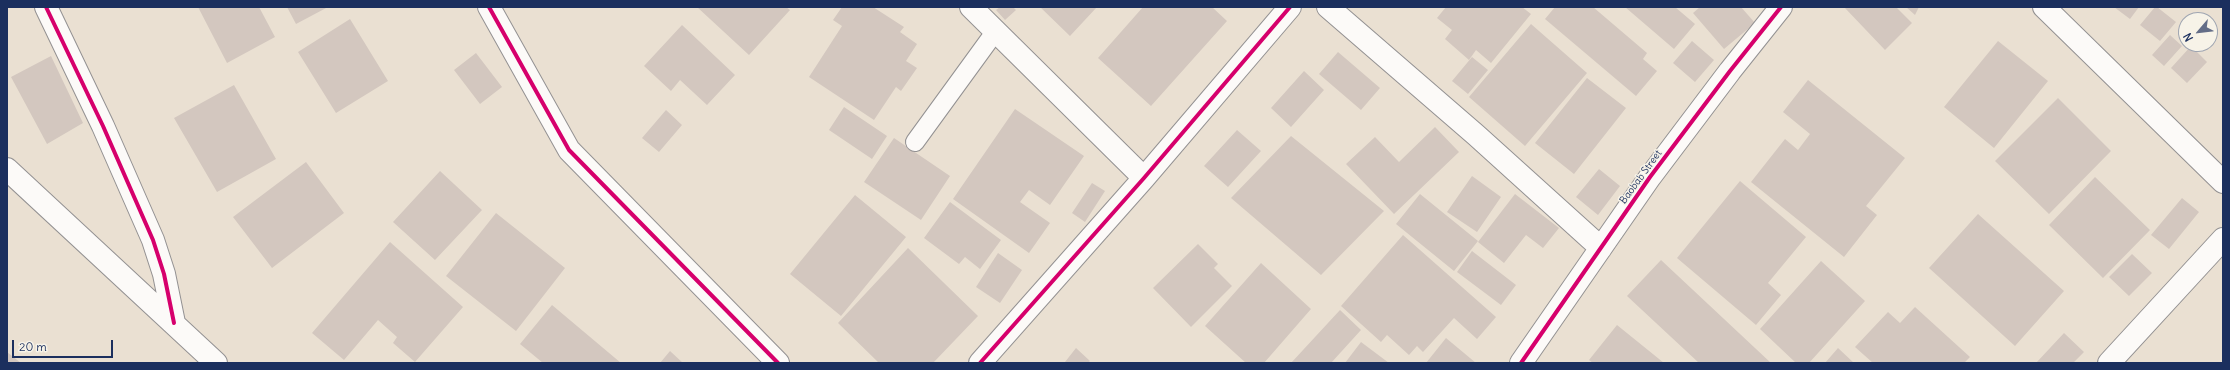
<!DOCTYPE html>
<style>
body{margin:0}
#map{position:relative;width:2230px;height:370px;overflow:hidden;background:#eae0d2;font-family:Delius,sans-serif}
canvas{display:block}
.frame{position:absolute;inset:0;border:8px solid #1b2f5e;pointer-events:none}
.north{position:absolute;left:2178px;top:12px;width:40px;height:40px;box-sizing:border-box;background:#f7f3e8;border:1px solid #9fa5b1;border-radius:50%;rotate:242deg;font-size:11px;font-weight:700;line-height:16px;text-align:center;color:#1b2f5e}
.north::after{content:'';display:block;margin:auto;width:14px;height:18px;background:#636d87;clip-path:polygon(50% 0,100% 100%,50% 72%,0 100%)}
.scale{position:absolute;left:12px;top:340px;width:101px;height:18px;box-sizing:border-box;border:2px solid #1b2f5e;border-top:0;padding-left:5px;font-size:12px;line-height:14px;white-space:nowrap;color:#1b2f5e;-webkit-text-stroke:3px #f7f3e8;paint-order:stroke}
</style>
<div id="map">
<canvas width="2230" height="370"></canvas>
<div class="frame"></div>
<div class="north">N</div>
<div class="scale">20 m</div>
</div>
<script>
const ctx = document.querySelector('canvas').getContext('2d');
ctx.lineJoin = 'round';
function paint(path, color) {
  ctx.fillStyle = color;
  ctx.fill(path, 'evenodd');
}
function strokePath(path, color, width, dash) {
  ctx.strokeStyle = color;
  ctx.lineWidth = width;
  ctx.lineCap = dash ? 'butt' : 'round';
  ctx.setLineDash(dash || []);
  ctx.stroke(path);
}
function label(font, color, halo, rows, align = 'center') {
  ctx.font = font + ' Delius,sans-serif';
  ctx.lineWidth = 3;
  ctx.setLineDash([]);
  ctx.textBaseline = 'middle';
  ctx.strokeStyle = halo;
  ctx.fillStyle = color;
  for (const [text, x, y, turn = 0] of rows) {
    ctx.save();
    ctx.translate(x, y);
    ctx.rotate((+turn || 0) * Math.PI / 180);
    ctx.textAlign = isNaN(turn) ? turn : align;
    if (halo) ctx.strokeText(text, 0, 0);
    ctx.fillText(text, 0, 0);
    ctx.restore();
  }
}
const building = new Path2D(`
 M198 7H259L275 37 227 63Z
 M287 7H328L296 24Z
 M697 7H786L790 10 749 55Z
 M842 7H873L904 27 900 32 917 44 906 61 917 68 901 91 896 87 874 120 809 77 842 26 833 20Z
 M1000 7H1013L1016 10 1005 20 996 10Z
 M1040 7H1097L1070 36Z
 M1143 7H1212L1227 21 1151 106 1098 58Z
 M1446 7H1522L1531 14 1491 63 1476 50 1469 60 1445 39 1452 30 1437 18Z
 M1555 7H1593L1647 53 1643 59 1657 71 1636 96 1545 19Z
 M1625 7H1675L1695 24 1674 49Z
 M1700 7H1741L1755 23 1724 49 1693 13Z
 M1844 7H1896L1912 23 1885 50Z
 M1906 7H1919L1915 15Z
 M2114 7H2139L2130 19Z
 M2155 7H2157L2176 22 2160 41 2140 25Z
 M350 19 388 81 336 113 298 52Z
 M1531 24 1587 73 1525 146 1469 97Z
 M682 25 735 75 707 105 680 80 671 91 644 66Z
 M2170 35 2182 46 2164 66 2152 55Z
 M1692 41 1714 60 1695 82 1673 63Z
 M1998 41 2048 81 1994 148 1944 107Z
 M2191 46 2207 62 2187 83 2171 68Z
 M1338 52 1380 88 1361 110 1319 74Z
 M476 53 502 87 480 104 454 70Z
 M51 56 83 123 47 144 11 77Z
 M1472 57 1488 70 1468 94 1452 81Z
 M1304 71 1324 90 1291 127 1271 108Z
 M1587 78 1626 108 1574 174 1535 143Z
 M1808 80 1905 158 1866 206 1877 215 1844 257 1751 182 1785 139 1798 150 1810 134 1783 112Z
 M234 85 276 159 217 192 174 118Z
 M2058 98 2111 151 2049 214 1995 161Z
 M844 107 887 136 872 159 829 130Z
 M1015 109 1084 156 1050 205 1029 190 1020 202 1050 223 1029 253 953 199Z
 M666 110 682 125 659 152 642 138Z
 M1435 127 1459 152 1394 214 1346 164 1375 137 1399 162Z
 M1237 130 1261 151 1228 187 1204 166Z
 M1291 136 1384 211 1321 275 1231 198Z
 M894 138 950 176 921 220 864 182Z
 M306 162 344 213 272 268 233 217Z
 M1599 169 1620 186 1598 215 1576 197Z
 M440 171 482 210 435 260 393 222Z
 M1472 176 1501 197 1477 232 1447 212Z
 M2095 177 2150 230 2103 278 2049 225Z
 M1740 181 1806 237 1768 283 1781 295 1756 325 1677 258Z
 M1092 183 1105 191 1085 222 1072 213Z
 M1420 194 1478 241 1454 271 1396 224Z
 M1515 194 1559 228 1543 248 1526 235 1504 263 1478 242Z
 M855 195 906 237 841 316 790 274Z
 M2182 198 2199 212 2169 249 2151 235Z
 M950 202 1001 240 980 269 965 257 959 264 924 238Z
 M496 213 565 268 516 331 446 276Z
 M1978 214 2064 291 2015 346 1929 268Z
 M1403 235 1496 317 1477 339 1454 318 1423 352 1417 346 1409 355 1387 335 1381 342 1341 306Z
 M390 242 463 307 415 362 393 343 397 337 378 320 344 360 312 333Z
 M1198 244 1218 264 1214 268 1232 286 1191 327 1153 288Z
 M908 248 978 316 933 363H879L838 323Z
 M1472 251 1516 285 1501 305 1457 272Z
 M998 253 1022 270 1000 303 976 287Z
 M2132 254 2152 273 2129 296 2109 277Z
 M1661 260 1771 363H1699L1627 296Z
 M1821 261 1865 301 1809 363H1796L1760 329Z
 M1261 263 1311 309 1264 363H1246L1205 326Z
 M552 305 621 363H543L520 344Z
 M1915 307 1970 357 1964 363H1873L1855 347 1888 312 1900 323Z
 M1340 310 1361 330 1331 363H1291Z
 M1617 325 1664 363H1593L1589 360Z
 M2064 333 2084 352 2073 363H2036Z
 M1446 338 1476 363H1426Z
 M1361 342 1389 363H1345Z
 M1076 348 1090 361 1088 363 1065 362Z
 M1838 348 1854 363H1825Z
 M670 351 683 363H660Z
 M7 352 21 363H7Z`);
const lane = new Path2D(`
 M915 142 995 32`);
const street = new Path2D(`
 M46 7 103 126 153 240 164 274 174 323
 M489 7 569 150 778 363
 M971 7 1144 178
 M1328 7 1476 135 1601 248
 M2044 7 2223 182
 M7 169 216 363
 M980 363 1144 178 1290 7
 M1521 363 1650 177 1730 71 1781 7
 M2109 363 2223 239`);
const cycleway = new Path2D(`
 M46 7 103 126 153 240 164 274 174 323
 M489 7 569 150 778 363
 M980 363 1144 178 1290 7
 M1521 363 1650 177 1730 71 1781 7`);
const streetNames = [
 ["Baobab Street",1641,177,-54]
];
paint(building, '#d3c7bf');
strokePath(lane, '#939192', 20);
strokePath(street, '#939192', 24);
strokePath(lane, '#fcfaf8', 18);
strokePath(street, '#fcfaf8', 22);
strokePath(cycleway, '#d6006c', 4);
label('10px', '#1b2f5e', '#f7f3e8', streetNames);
</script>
